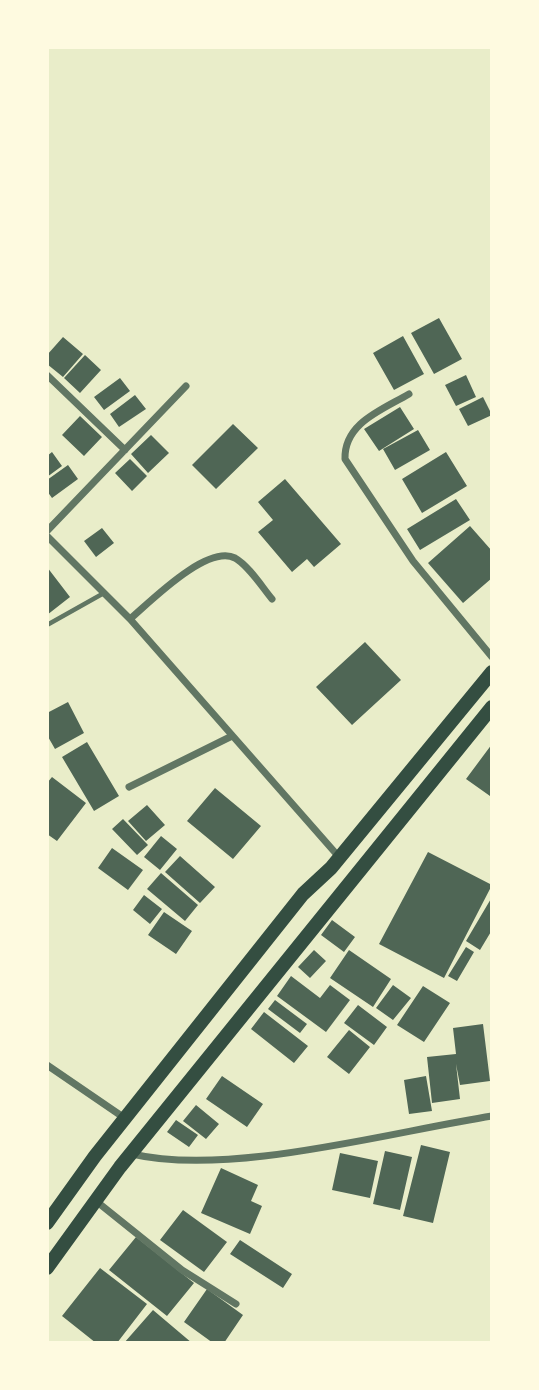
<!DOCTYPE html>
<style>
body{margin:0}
#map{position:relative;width:539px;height:1390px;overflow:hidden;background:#e9edc9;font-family:Montserrat,sans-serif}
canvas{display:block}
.frame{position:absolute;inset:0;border:49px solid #fefae0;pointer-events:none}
</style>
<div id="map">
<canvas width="539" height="1390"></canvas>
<div class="frame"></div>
</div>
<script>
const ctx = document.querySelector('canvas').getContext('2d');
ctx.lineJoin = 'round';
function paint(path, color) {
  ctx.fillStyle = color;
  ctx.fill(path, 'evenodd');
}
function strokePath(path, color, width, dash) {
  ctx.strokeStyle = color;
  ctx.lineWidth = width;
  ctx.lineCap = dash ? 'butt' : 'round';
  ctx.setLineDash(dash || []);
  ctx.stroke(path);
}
const building = new Path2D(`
 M439 318 462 359 434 374 411 333Z
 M403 336 424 374 394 390 373 353Z
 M63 337 83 354 63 377 47 364V355Z
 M85 355 101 370 80 393 64 378Z
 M466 375 476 397 456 406 445 385Z
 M120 378 130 391 104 410 94 397Z
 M135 395 146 409 119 427 110 414Z
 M483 397 492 415 468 426 459 409Z
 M400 407 414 429 379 451 364 429Z
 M80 416 102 437 84 456 62 435Z
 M233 424 258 448 216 489 192 465Z
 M418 430 430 450 395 470 383 449Z
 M151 435 169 453 148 473 131 454Z
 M52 452 62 466 47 477V456Z
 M446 452 467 486 422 513 402 479Z
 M130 459 147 476 132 491 115 473Z
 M68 465 78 479 52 498 47 491V480Z
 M285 479 341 544 314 567 307 559 292 572 258 532 273 520 258 502Z
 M456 499 470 520 420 550 407 529Z
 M470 526 492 551V578L463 603 428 563Z
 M102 528 114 543 96 557 84 541Z
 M47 567 70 597 47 615Z
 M365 642 401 680 352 725 316 687Z
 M68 702 84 733 55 749 47 735V713Z
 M87 742 119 796 94 811 62 757Z
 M492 744V794L490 796 466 779Z
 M52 777 86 803 57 841 47 834V783Z
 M215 788 261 826 233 859 187 821Z
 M147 805 165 825 146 841 128 821Z
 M123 819 148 845 137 855 112 829Z
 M161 836 177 849 160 870 144 857Z
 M112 848 143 870 128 890 98 868Z
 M428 852 492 885 444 978 379 944Z
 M180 856 215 887 200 903 165 872Z
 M161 873 198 905 185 921 147 889Z
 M144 895 162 909 150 924 133 910Z
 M492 897V930L480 950 466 941Z
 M164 912 192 931 176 954 148 935Z
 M332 920 355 937 344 952 321 935Z
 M466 947 474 952 457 981 448 976Z
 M314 950 326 961 310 978 298 967Z
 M349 950 391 979 373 1007 330 978Z
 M291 976 320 998 330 985 350 1000 326 1032 277 996Z
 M393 985 411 998 393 1020 376 1008Z
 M423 986 450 1003 424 1042 397 1025Z
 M275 1000 307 1024 300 1033 268 1009Z
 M358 1005 387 1027 374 1045 344 1023Z
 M264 1012 308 1046 294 1063 251 1029Z
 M483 1024 490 1081 460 1085 456 1064 460 1099 432 1103 427 1057 456 1054 453 1028Z
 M349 1030 370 1047 349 1074 327 1057Z
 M222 1076 263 1104 247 1127 206 1099Z
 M426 1076 432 1111 409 1114 404 1080Z
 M196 1105 219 1124 206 1139 183 1121Z
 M176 1120 198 1135 189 1147 167 1132Z
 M421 1145 450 1152 433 1223 403 1216Z
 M385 1151 412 1157 400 1210 373 1204Z
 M340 1153 378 1161 370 1198 332 1190Z
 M221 1168 258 1185 251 1201 262 1206 250 1234 201 1213Z
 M183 1210 227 1242 204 1272 160 1240Z
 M136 1237 194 1283 167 1316 109 1270Z
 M240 1240 292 1274 283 1288 230 1254Z
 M100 1268 147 1304 117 1343H96L62 1316Z
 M207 1289 243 1315 224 1343H213L184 1322Z
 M153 1310 192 1343H124Z`);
const service = new Path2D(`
 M47 625 104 593`);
const minor = new Path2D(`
 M47 375 125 450
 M409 394C382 410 344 423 345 459L413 561 492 657
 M47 531 186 386
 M47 536 130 619 339 857
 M130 619C150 602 207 544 235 558 249 566 262 587 272 599
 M129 787 232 736
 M47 1065 126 1119
 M132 1154C230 1177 390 1132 492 1116
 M96 1201 182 1270 236 1304`);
const trunk = new Path2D(`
 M47 1223 95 1156 303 894 331 868 492 672
 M47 1268 120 1167 492 707`);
paint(building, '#4f6655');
strokePath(service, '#617663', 4.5);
strokePath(minor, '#617663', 7);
strokePath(trunk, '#344e41', 14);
</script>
